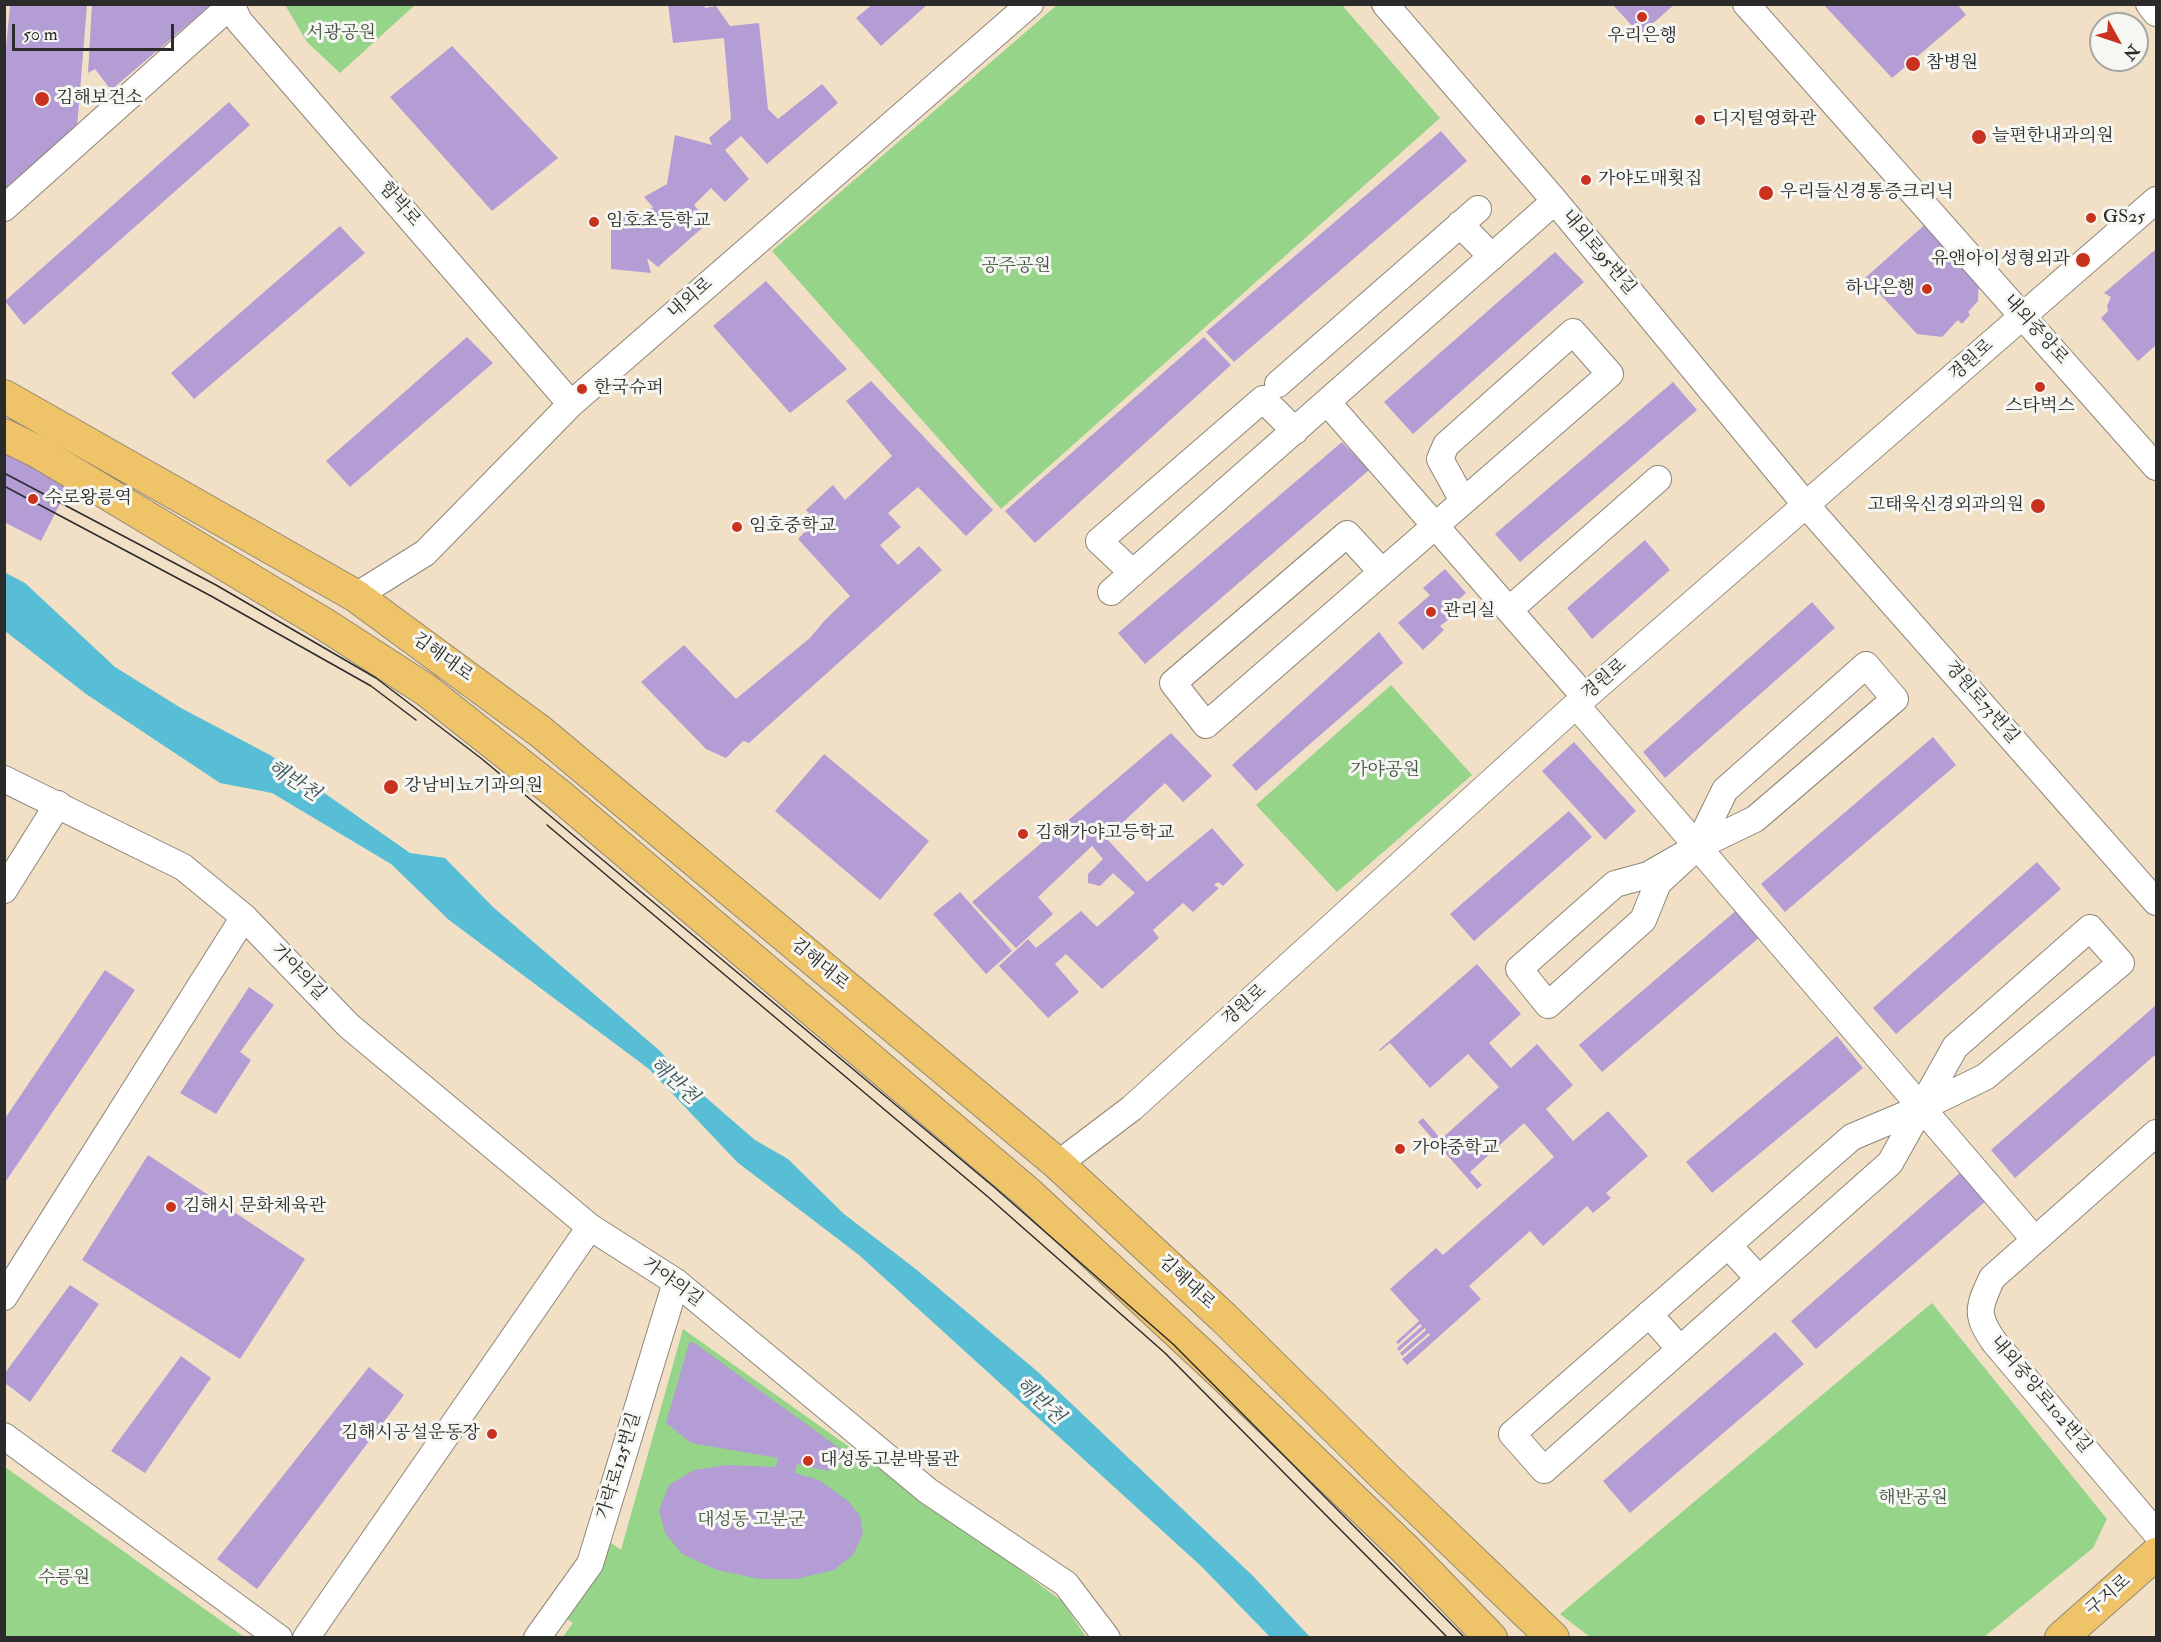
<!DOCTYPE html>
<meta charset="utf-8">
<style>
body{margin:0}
#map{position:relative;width:2161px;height:1642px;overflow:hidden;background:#f2e0c6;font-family:"IM FELL Double Pica",serif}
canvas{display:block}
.frame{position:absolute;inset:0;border:6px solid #2b2b2b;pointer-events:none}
.north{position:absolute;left:2089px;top:12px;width:60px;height:60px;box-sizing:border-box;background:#f6f6f2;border:2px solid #a5a5a2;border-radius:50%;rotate:130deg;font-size:16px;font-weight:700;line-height:24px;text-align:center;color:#2b2b2b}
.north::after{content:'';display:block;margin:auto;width:21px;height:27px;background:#c8321e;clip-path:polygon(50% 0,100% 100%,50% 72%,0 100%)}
.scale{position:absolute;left:12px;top:24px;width:162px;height:27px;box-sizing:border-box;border:3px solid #2b2b2b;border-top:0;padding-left:8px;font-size:18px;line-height:21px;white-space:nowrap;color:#2b2b2b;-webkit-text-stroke:4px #f6f6f2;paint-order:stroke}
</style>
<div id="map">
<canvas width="2161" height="1642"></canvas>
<div class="frame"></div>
<div class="north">N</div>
<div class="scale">50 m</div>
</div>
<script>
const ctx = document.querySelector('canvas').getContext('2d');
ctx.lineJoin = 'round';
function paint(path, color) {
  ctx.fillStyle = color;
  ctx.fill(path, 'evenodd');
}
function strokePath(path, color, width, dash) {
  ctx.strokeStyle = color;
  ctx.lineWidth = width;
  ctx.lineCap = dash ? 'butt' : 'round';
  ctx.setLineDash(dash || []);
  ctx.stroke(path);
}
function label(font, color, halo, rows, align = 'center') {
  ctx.font = font + ' "IM FELL Double Pica","Noto Serif KR",serif';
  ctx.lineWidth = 6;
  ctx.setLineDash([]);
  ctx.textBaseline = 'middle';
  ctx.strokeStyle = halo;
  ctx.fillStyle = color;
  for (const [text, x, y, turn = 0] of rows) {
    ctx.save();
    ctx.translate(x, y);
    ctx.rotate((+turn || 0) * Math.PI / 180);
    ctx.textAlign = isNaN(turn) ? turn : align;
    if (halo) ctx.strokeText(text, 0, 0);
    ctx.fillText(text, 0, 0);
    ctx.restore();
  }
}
const green = new Path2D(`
 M285 5H415L340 73 307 42Z
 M1057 5H1342L1440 118 1001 509 772 251Z
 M1391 685 1472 775 1337 892 1256 805Z
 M1932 1303 2107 1519 2093 1548 1984 1637H1590L1560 1614Z
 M683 1329 951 1519 1062 1601 1086 1637 562 1638 573 1623 563 1617 607 1540 621 1550Z
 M4 1467H5L244 1637H5Z`);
const water = new Path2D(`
 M4 572 25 583 115 667 181 708 270 755 410 853 445 858 493 907 660 1051 688 1082 755 1140 788 1159 844 1214 917 1270 1038 1372 1253 1576 1310 1637H1270L1201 1566 859 1255 737 1162 649 1069 449 920 391 864 272 793 220 783 86 694 5 631Z`);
const building = new Path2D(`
 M92 4H212L111 90 95 69 88 73Z
 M668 4H704L705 8 716 6 730 26 759 23 768 109 778 119 822 84 838 103 767 164 741 136 725 150 749 179 725 202 711 188 694 205 709 222 658 267 647 258 651 273 611 269V210L644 214 653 207 644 197 667 184 675 135 712 145 709 138 731 119 724 38 673 43Z
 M873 4H928L881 46 856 18Z
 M1612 4H1675L1642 33 1636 30Z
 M1823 4H1957L1966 15 1892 78Z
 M10 5H87L77 128 4 189V70Z
 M452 46 558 158 492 211 390 97Z
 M229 102 250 125 24 325 5 301Z
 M1441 131 1467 161 1234 362 1206 332Z
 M1929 221 1979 277 1978 301 1968 312 1970 315 1962 324 1958 320 1942 337 1917 334 1865 278Z
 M340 226 365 253 194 399 171 373Z
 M2156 249V345L2138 361 2101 318 2108 311 2107 306 2111 297 2104 293Z
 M1555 252 1584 282 1413 434 1384 402Z
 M766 281 847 369 790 413 713 326Z
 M467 337 493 363 350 487 326 461Z
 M1204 337 1231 365 1035 543 1005 511Z
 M871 381 993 510 966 536 918 487 888 513 901 527 880 545 898 565 919 546 942 570 749 743 743 741 726 758 706 749 641 682 684 645 736 699 810 638 825 620 850 596 798 539 816 520 806 510 833 485 845 500 892 456 846 401Z
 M1673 382 1697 410 1520 562 1495 534Z
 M4 440 74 476 41 541 4 522Z
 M1342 442 1369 470 1145 664 1118 633Z
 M1645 540 1670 570 1592 639 1567 608Z
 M1445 569 1466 593 1449 608 1455 615 1440 626 1444 630 1423 650 1398 623 1430 595 1423 588Z
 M1812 602 1835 628 1665 778 1643 752Z
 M1379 632 1403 663 1256 791 1232 765Z
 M1171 733 1212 776 1183 802 1165 783 1106 838 1147 882 1212 828 1244 865 1223 886 1218 882 1214 885 1219 888 1193 912 1183 903 1153 930 1159 938 1102 989 1066 954 1055 964 1079 992 1048 1018 999 966 1028 939 1036 948 1081 911 1097 927 1135 893 1113 873 1100 886 1088 883V874L1103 859 1092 846 1038 897 1053 914 1016 948 972 902Z
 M1933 737 1956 765 1785 912 1761 884Z
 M1574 742 1636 811 1605 840 1542 771Z
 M824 754 929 841 880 900 775 811Z
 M1569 811 1592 837 1474 941 1450 914Z
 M2037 862 2061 889 1896 1034 1873 1008Z
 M960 892 1012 951 986 974 933 914Z
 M1738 909 1761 936 1602 1072 1579 1045Z
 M1477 964 1521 1014 1489 1043 1511 1068 1537 1044 1573 1085 1546 1109 1573 1141 1608 1111 1648 1156 1606 1193 1611 1198 1593 1213 1587 1206 1543 1246 1530 1231 1469 1286 1481 1299 1407 1365 1402 1359 1430 1335 1429 1333 1402 1356 1400 1353 1426 1330 1425 1328 1399 1351 1397 1348 1422 1326 1420 1324 1398 1344 1396 1342 1419 1321 1390 1289 1436 1248 1443 1255 1554 1157 1524 1123 1470 1172 1482 1185 1477 1189 1418 1122 1423 1118 1441 1139 1499 1087 1468 1054 1430 1088 1390 1043 1380 1051 1379 1050Z
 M105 970 135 990 4 1184V1120Z
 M249 987 274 1005 240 1052 251 1060 216 1114 180 1093Z
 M2156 1005V1054L2015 1178 1991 1150Z
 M1837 1036 1863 1068 1712 1193 1686 1162Z
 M148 1155 305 1259 240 1359 82 1260Z
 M1962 1171 1987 1200 1816 1349 1791 1321Z
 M70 1285 99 1304 30 1402 5 1383V1373Z
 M1775 1332 1804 1364 1630 1513 1603 1481Z
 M693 1342 846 1453 829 1471 797 1464 795 1473 819 1480 848 1501 860 1516 863 1534 853 1555 834 1570 796 1579H760L717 1570 682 1554 665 1533 659 1510 669 1485 694 1470 727 1465 776 1467 778 1458 691 1443 666 1423 689 1343Z
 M181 1356 211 1378 145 1473 111 1451Z
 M369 1367 404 1395 257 1589 217 1559Z`);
const minor = new Path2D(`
 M231 4 239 21 571 404
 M1385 4 1555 201 1806 505 2156 902
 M1746 4 2156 467
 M2149 4 2156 13
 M4 208 231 5
 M1460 224 1492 257
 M1278 384 1478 209
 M1327 402 1585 697
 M1382 572 1347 534 1173 683 1206 725 1610 374 1573 332 1446 445 1440 459 1463 501
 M1133 573 1099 541 1263 399 1295 431
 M1111 592 1555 201
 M356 596 425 553 571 404 1030 4
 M1509 610 1658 479
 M1576 705 2035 1240
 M4 779 183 867 244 917 349 1026 590 1227 676 1282 928 1491 1066 1584 1107 1638
 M1697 847 1755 819 1895 699 1866 665 1725 790 1697 847 1658 883 1643 920 1548 1005 1519 969 1615 884 1648 875 1697 847
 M4 890 58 804
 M1921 1108 1985 1077 2121 963 2090 928 1955 1047 1890 1163 1544 1470 1512 1434 1852 1137 1921 1108
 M2156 1133 1992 1278C1978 1308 1975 1315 1995 1343L2156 1533
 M1058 1164 1132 1108 1585 697 2156 200
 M1728 1245 1759 1279
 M4 1297 244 917
 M1649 1314 1680 1349
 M4 1436 279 1638
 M306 1638 590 1227
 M537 1638 590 1564 676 1282`);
const major = new Path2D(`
 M4 396 356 596 541 732 1058 1164 1223 1317 1385 1477 1553 1638
 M4 435 40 453 324 624 426 690 559 795 1028 1193 1216 1368 1405 1549 1491 1638
 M2061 1638 2156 1554`);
const tram = new Path2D(`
 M4 473 216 585 376 678 482 759 994 1187 1173 1344 1465 1638
 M4 486 211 596 371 686 416 720
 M547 825 987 1196 1165 1353 1448 1638`);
const markers = [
 [1642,17,6,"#c8321e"],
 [1913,64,8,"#c8321e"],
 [42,99,8,"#c8321e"],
 [1700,120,6,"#c8321e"],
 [1979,137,8,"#c8321e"],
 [1586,180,6,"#c8321e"],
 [1766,193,8,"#c8321e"],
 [2091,218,6,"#c8321e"],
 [594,222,6,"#c8321e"],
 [2083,260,8,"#c8321e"],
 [1927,289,6,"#c8321e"],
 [2040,387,6,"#c8321e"],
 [582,389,6,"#c8321e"],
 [33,499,6,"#c8321e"],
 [2038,506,8,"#c8321e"],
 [737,527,6,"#c8321e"],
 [1431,612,6,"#c8321e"],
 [391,787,8,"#c8321e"],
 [1023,834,6,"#c8321e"],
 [1400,1149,6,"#c8321e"],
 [171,1207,6,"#c8321e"],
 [492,1434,6,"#c8321e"],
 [808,1461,6,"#c8321e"]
];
const parkNames = [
 ["서광공원",341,34],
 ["공주공원",1016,267],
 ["가야공원",1385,771],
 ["해반공원",1913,1499],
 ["대성동 고분군",751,1521],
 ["수릉원",64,1579]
];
const poiNames = [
 ["우리은행",1642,37,"center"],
 ["참병원",1926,64],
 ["김해보건소",56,99],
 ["디지털영화관",1712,120],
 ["늘편한내과의원",1992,137],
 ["가야도매횟집",1598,180],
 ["우리들신경통증크리닉",1780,193],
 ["GS25",2103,218],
 ["임호초등학교",606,222],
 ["유앤아이성형외과",2070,260,"right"],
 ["하나은행",1915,289,"right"],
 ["한국슈퍼",594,389],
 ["스타벅스",2040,407,"center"],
 ["수로왕릉역",45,499],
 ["고태욱신경외과의원",2024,506,"right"],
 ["임호중학교",749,527],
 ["관리실",1443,612],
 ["강남비뇨기과의원",404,787],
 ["김해가야고등학교",1035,834],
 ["가야중학교",1412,1149],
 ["김해시 문화체육관",183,1207],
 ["김해시공설운동장",480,1434,"right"],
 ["대성동고분박물관",820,1461]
];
const streetNames = [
 ["함박로",399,205,49],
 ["내외로95번길",1598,253,50],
 ["내외로",691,299,-41],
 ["내외중앙로",2035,330,48],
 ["경원로",1972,361,-42],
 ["김해대로",442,658,36],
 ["경원로",1605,680,-41],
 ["경원로73번길",1981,703,49],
 ["김해대로",819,965,40],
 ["가야의길",298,973,46],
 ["경원로",1245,1006,-42],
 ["가야의길",672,1283,36],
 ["김해대로",1186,1283,43],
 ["내외중앙로102번길",2040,1395,50],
 ["가락로125번길",620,1466,-73],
 ["구지로",2109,1596,-41]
];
const waterNames = [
 ["해반천",293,782,33],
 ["해반천",673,1082,42],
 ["해반천",1039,1402,42]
];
paint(green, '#96d48a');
paint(water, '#58bed6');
paint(building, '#b49cd4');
strokePath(minor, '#8e8678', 28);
strokePath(major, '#8e8678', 34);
strokePath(minor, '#fff', 26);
strokePath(major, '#efc469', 32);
strokePath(tram, '#2b2b2b', 1.5);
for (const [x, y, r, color] of markers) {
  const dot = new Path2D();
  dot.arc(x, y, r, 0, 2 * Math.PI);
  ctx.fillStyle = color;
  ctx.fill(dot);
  strokePath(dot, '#f6f6f2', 2);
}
label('18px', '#465543', '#f6f6f2', parkNames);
label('18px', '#2b2b2b', '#f6f6f2', poiNames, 'left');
label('18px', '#2b2b2b', '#f6f6f2', streetNames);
label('italic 20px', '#38575e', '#f6f6f2', waterNames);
</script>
